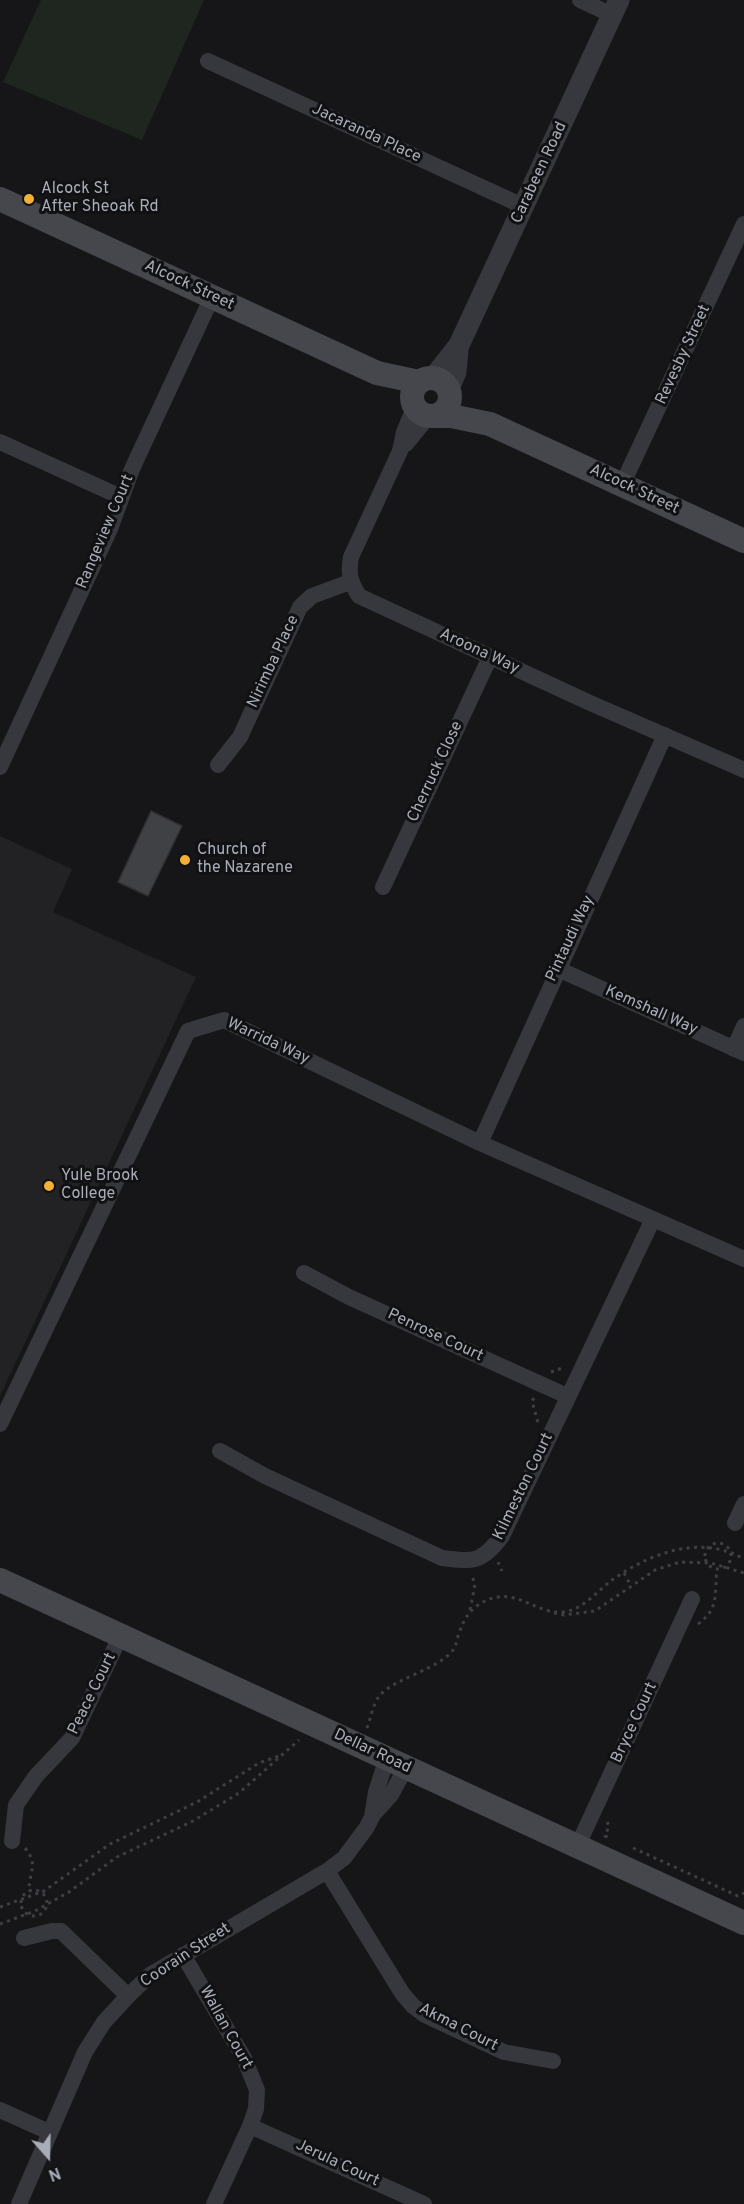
<!DOCTYPE html>
<style>
body{margin:0}
#map{position:relative;width:744px;height:2204px;overflow:hidden;background:#161618;font-family:Overpass,sans-serif}
canvas{display:block}
.north{position:absolute;left:18px;top:2126px;width:60px;height:60px;-webkit-text-stroke:4px #111113;paint-order:stroke;rotate:160deg;font-size:16px;font-weight:700;line-height:24px;text-align:center;color:#a8adb8}
.north::after{content:'';display:block;margin:auto;width:21px;height:27px;background:#a8adb8;clip-path:polygon(50% 0,100% 100%,50% 72%,0 100%)}
</style>
<div id="map">
<canvas width="744" height="2204"></canvas>
<div class="north">N</div>
</div>
<script>
const ctx = document.querySelector('canvas').getContext('2d');
ctx.lineJoin = 'round';
function paint(path, color) {
  ctx.fillStyle = color;
  ctx.fill(path, 'evenodd');
}
function strokePath(path, color, width, dash) {
  ctx.strokeStyle = color;
  ctx.lineWidth = width;
  ctx.lineCap = dash ? 'butt' : 'round';
  ctx.setLineDash(dash || []);
  ctx.stroke(path);
}
function label(font, color, halo, rows, align = 'center') {
  ctx.font = font + ' Overpass,sans-serif';
  ctx.lineWidth = 6;
  ctx.setLineDash([]);
  ctx.textBaseline = 'middle';
  ctx.strokeStyle = halo;
  ctx.fillStyle = color;
  for (const [text, x, y, turn = 0] of rows) {
    ctx.save();
    ctx.translate(x, y);
    ctx.rotate((+turn || 0) * Math.PI / 180);
    ctx.textAlign = isNaN(turn) ? turn : align;
    if (halo) ctx.strokeText(text, 0, 0);
    ctx.fillText(text, 0, 0);
    ctx.restore();
  }
}
const built = new Path2D(`
 M0 836 72 869 53 912 196 977 0 1396Z`);
const green = new Path2D(`
 M41 0H204L142 140 3 82Z`);
const building = new Path2D(`
 M151 811 182 826 148 896 118 882Z`);
const path = new Path2D(`
 M551 1372 565 1367
 M534 1398 532 1401 538 1423
 M705 1556a13 13 0 1 1 26 0a13 13 0 1 1-26 0Z
 M498 1562 502 1571
 M624 1573 631 1586
 M470 1610 475 1584 472 1576
 M554 1613 564 1615 595 1611 655 1570 680 1562 711 1563 744 1573
 M698 1624C720 1608 714 1594 717 1569
 M367 1728C371 1718 373 1703 380 1695 397 1677 438 1670 454 1649 456 1645 457 1640 458 1636 464 1619 469 1609 485 1601 516 1586 534 1614 563 1612 583 1610 597 1591 612 1580 650 1553 701 1534 744 1559
 M607 1822 609 1826 605 1836 608 1837
 M25 1848C39 1865 29 1871 29 1891
 M633 1848 738 1896 744 1893
 M21 1903a13 13 0 1 1 26 0a13 13 0 1 1-26 0Z
 M0 1907 44 1891 110 1844 197 1802 259 1763 279 1756
 M0 1924 35 1911 69 1892 117 1857 193 1821 239 1793 299 1740`);
const minor = new Path2D(`
 M580 0 612 15
 M208 61 525 207
 M414 408 404 432 400 451 351 557C348 573 350 582 359 596L588 702 744 770
 M0 442 121 497
 M406 444 428 417
 M622 485 744 224
 M218 765 240 737 300 607 312 596 350 582
 M0 767 110 529 132 469 212 297
 M383 887 490 657
 M558 969 744 1053
 M734 1049 744 1026
 M480 1143 665 735
 M304 1273 349 1297 567 1396
 M0 1424 188 1031 224 1020 480 1143 744 1259
 M220 1451 265 1476 442 1558C474 1562 481 1563 502 1536L653 1219
 M735 1523 744 1504
 M372 1816 391 1795 406 1767
 M12 1841 16 1805 36 1776 72 1738 121 1635
 M577 1847 692 1599
 M327 1871 402 1993 413 2006 425 2015 504 2052 553 2061
 M24 1938 52 1931H61L128 1996
 M183 1955 244 2058 257 2090 256 2109 250 2126 214 2204
 M0 2110 49 2132
 M250 2126 424 2204
 M19 2204 85 2052 104 2022 128 1996 150 1975 327 1871 344 1858 367 1827 372 1817 376 1792 387 1758`);
const tertiary = new Path2D(`
 M433 378 459 345 619 0
 M449 389 456 372 458 351`);
const secondary = new Path2D(`
 M0 199 377 373 419 382
 M412 397a19 19 0 1 1 38 0a19 19 0 1 1-38 0Z
 M435 416H451L490 424 744 541
 M0 1580 744 1923`);
const markers = [
 [29,199,6,"#f2b134"],
 [185,860,6,"#f2b134"],
 [49,1186,6,"#f2b134"]
];
const streetNames = [
 ["Jacaranda Place",366,134,25],
 ["Carabeen Road",540,173,-65],
 ["Alcock Street",189,286,25],
 ["Revesby Street",684,355,-65],
 ["Alcock Street",634,490,25],
 ["Rangeview Court",106,532,-67],
 ["Aroona Way",479,652,25],
 ["Nirimba Place",274,662,-65],
 ["Cherruck Close",436,772,-65],
 ["Pintaudi Way",571,939,-65],
 ["Kemshall Way",651,1011,24],
 ["Warrida Way",268,1042,25],
 ["Penrose Court",435,1336,25],
 ["Kilmeston Court",524,1487,-64],
 ["Peace Court",93,1694,-64],
 ["Bryce Court",635,1723,-65],
 ["Dellar Road",372,1752,25],
 ["Coorain Street",186,1956,-33],
 ["Wallan Court",225,2028,61],
 ["Akma Court",458,2028,27],
 ["Jerula Court",337,2164,25]
];
const poiNames = [
 ["Alcock St",41,190],
 ["After Sheoak Rd",41,208],
 ["Church of",197,851],
 ["the Nazarene",197,869],
 ["Yule Brook",61,1177],
 ["College",61,1195]
];
paint(built, '#222225');
paint(green, '#1e261f');
paint(building, '#404145');
strokePath(building, '#303034', 1.5);
strokePath(path, '#3d3f44', 3, [3, 4.5]);
strokePath(minor, '#37383d', 16);
strokePath(tertiary, '#37383d', 21);
strokePath(secondary, '#45474d', 24);
for (const [x, y, r, color] of markers) {
  const dot = new Path2D();
  dot.arc(x, y, r, 0, 2 * Math.PI);
  ctx.fillStyle = color;
  ctx.fill(dot);
  strokePath(dot, '#111113', 2);
}
label('16px', '#a8adb8', '#111113', streetNames);
label('16px', '#a8adb8', '#111113', poiNames, 'left');
</script>
